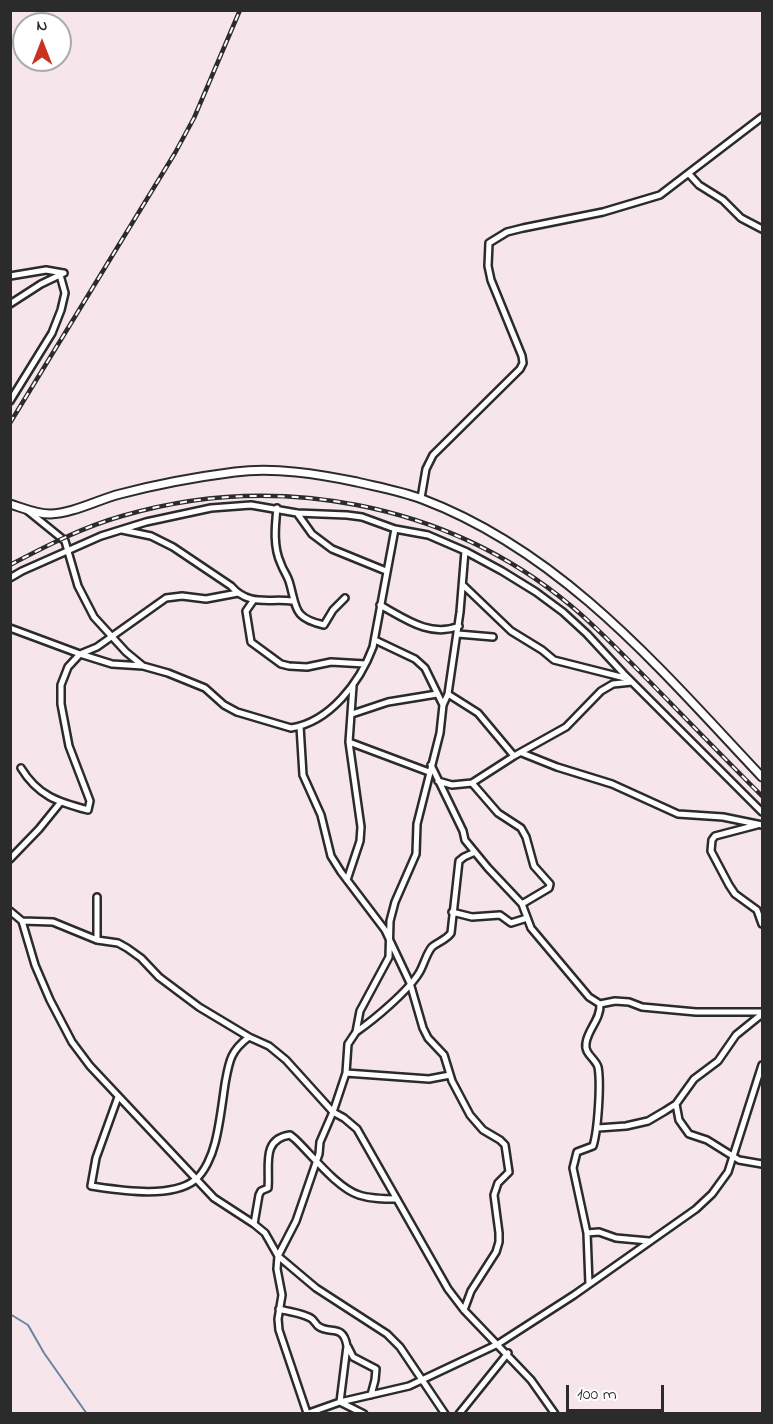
<!DOCTYPE html>
<style>
body{margin:0}
#map{position:relative;width:773px;height:1424px;overflow:hidden;background:#f6e6ec;font-family:"Indie Flower",sans-serif}
canvas{display:block}
.frame{position:absolute;inset:0;border:12px solid #2b2b2b;pointer-events:none}
.north{position:absolute;left:12px;top:12px;width:60px;height:60px;box-sizing:border-box;background:#fff;border:2px solid #aaa;border-radius:50%;rotate:0deg;font-size:16px;font-weight:700;line-height:24px;text-align:center;color:#2b2b2b}
.north::after{content:'';display:block;margin:auto;width:21px;height:27px;background:#c8321e;clip-path:polygon(50% 0,100% 100%,50% 72%,0 100%)}
.scale{position:absolute;left:566px;top:1385px;width:98px;height:27px;box-sizing:border-box;border:3px solid #2b2b2b;border-top:0;padding-left:8px;font-size:18px;line-height:21px;white-space:nowrap;color:#2b2b2b;-webkit-text-stroke:4px #fff;paint-order:stroke}
</style>
<div id="map">
<canvas width="773" height="1424"></canvas>
<div class="frame"></div>
<div class="north">N</div>
<div class="scale">100 m</div>
</div>
<script>
const ctx = document.querySelector('canvas').getContext('2d');
ctx.lineJoin = 'round';
function strokePath(path, color, width, dash) {
  ctx.strokeStyle = color;
  ctx.lineWidth = width;
  ctx.lineCap = dash ? 'butt' : 'round';
  ctx.setLineDash(dash || []);
  ctx.stroke(path);
}
const stream = new Path2D(`
 M10 1314 28 1325 44 1353 87 1414`);
const minor = new Path2D(`
 M689 174 699 185 723 200 741 218 762 229
 M10 276 46 270 63 273
 M10 304 41 284 64 273
 M10 401 52 333 61 310 65 293 60 275
 M421 498 426 469 433 455 520 369 523 363 522 356 491 280 488 266 489 243 507 232 523 228 603 212 660 195 762 117
 M277 508C275 527 273 547 281 564 283 570 287 575 289 581 297 607 292 618 324 625L333 610 345 598
 M28 511 65 541 78 586 94 617 126 652 143 666
 M297 513 312 534 332 549 386 571
 M122 530 151 536 173 547 231 586C249 607 269 598 292 601
 M10 578 22 571 101 536 146 522 211 508 251 505 297 513 347 515 362 517 395 529 428 535 465 551 502 571 536 592 563 612 587 634 624 674 762 812
 M463 585 511 631 542 650 554 660 629 679
 M253 601 246 611 251 642 281 664 289 666 307 667 331 662 365 664
 M380 605C404 618 430 638 459 626
 M10 628 80 654 112 664 143 666 168 673 205 688 224 705 237 712 291 728C330 722 360 682 373 647L395 529
 M458 634 493 637
 M375 640 415 659 425 668 443 705
 M448 694 478 713 514 756
 M352 714 388 702 437 694
 M300 726 303 775 321 815 331 856 341 872 385 930 410 983 423 1028 428 1038 444 1055 452 1081 470 1115 483 1130 500 1140 505 1145 509 1172 498 1183 494 1195 499 1233V1242L496 1252 471 1291 464 1310
 M349 742 429 772
 M522 753 557 767 612 784 678 814 723 817 762 825
 M431 765 463 831 465 840 488 868 522 904 531 928 589 997 600 1004 615 1001 629 1002 642 1007 696 1012H762
 M21 768C38 796 58 802 88 810L90 801 69 746 61 704V685L68 667 80 654 97 647 166 598 182 596 206 599 238 593
 M438 781 452 785 472 783 514 756 566 727 601 691 613 684 632 682
 M472 783 498 813 521 828 526 837 534 866 550 884 549 888 522 904
 M757 825 715 836 712 840 711 851 729 885 735 894 757 910 762 924
 M10 859 39 829 60 803
 M347 880 360 841 361 827 349 742 353 686
 M10 911 22 921 35 965 50 1000 72 1042 90 1066 214 1198 254 1224 265 1233 278 1256 316 1288 387 1334 400 1347 445 1414
 M452 912 472 917 500 915 511 923 527 918
 M22 921 53 922 97 940 118 943 127 948 141 958 159 977 199 1007 249 1037 269 1046 286 1060 333 1112 344 1118 357 1129 448 1289 464 1310 531 1380 555 1414
 M97 940V897
 M356 1032C375 1019 408 991 419 973 424 965 426 954 432 947 438 942 446 940 451 933L459 861 464 857 475 852
 M346 1073 429 1079 450 1075
 M118 1097 96 1158 91 1186C119 1190 171 1199 195 1180 205 1172 212 1155 215 1143 220 1124 222 1104 225 1084 229 1062 230 1051 249 1037
 M676 1104 679 1120 689 1134 707 1140 739 1160 762 1164
 M598 1128 626 1126 648 1121 665 1111 676 1104 694 1079 718 1061 736 1035 762 1014
 M254 1224 259 1195 261 1191 268 1188C270 1166 261 1139 290 1135L295 1139C312 1155 337 1188 359 1195 371 1199 384 1199 397 1199
 M587 1233 599 1232 616 1238 649 1241
 M589 1284 587 1233 573 1168 577 1152 593 1146C598 1130 601 1083 598 1067 595 1058 584 1054 586 1043 588 1029 601 1019 600 1004
 M279 1309C289 1312 304 1313 312 1319 314 1321 316 1324 318 1326 330 1335 343 1323 347 1346L340 1402
 M348 1347 353 1357 376 1369 375 1380 371 1395
 M340 1402 364 1414
 M307 1413 279 1330 278 1319 282 1295 277 1269 278 1256 296 1221 319 1154 320 1142 333 1112 346 1073 348 1044 356 1032 360 1011 389 957 390 921 395 902 416 854 417 824 440 733 443 705 448 694 460 612 465 551
 M306 1414 340 1402 409 1386 498 1344 574 1295 696 1209 712 1194 728 1172 762 1065
 M459 1414 508 1353`);
const tertiary = new Path2D(`
 M10 504C23 508 36 514 50 514 74 513 97 500 120 494 158 484 196 477 235 472 275 467 318 474 357 482 378 487 401 491 422 499 563 552 662 671 762 777`);
const rail = new Path2D(`
 M10 423 175 153 194 118 240 10
 M10 565C46 546 83 527 122 516 275 471 446 502 570 605 599 629 625 657 651 683 688 721 725 759 762 796`);
strokePath(stream, '#69849f', 2);
strokePath(minor, '#2b2b2b', 10);
strokePath(tertiary, '#2b2b2b', 11);
strokePath(minor, '#fff', 5);
strokePath(tertiary, '#fff', 7);
strokePath(rail, '#2b2b2b', 4.5);
strokePath(rail, '#fff', 2, [7]);
</script>
